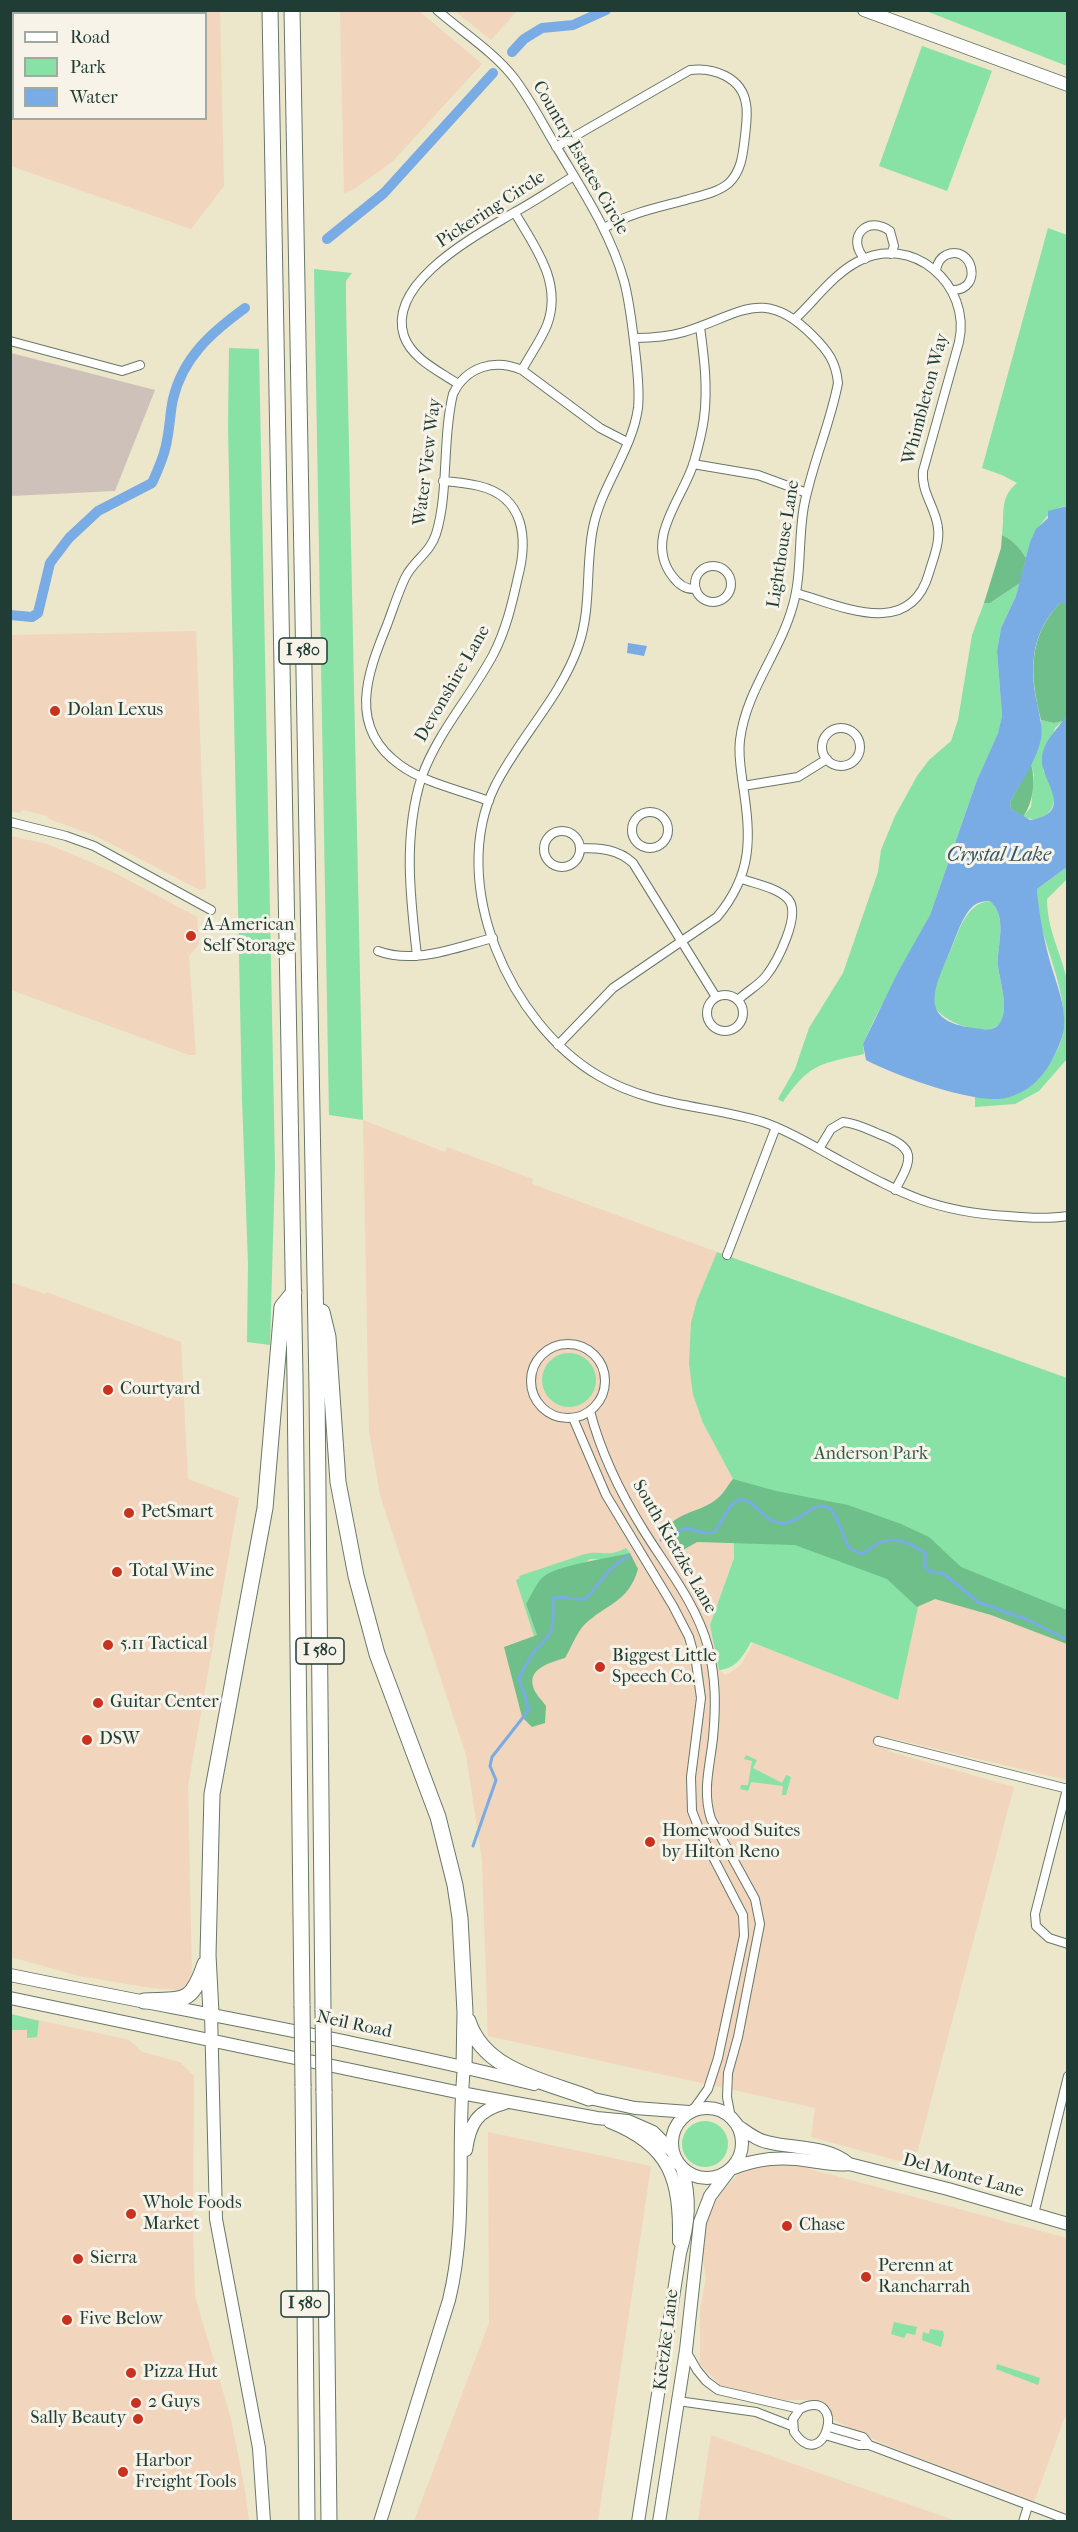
<!DOCTYPE html>
<style>
body{margin:0}
#map{position:relative;width:1078px;height:2532px;overflow:hidden;background:#ece6cb;font-family:"IM FELL French Canon",serif}
canvas{display:block}
.frame{position:absolute;inset:0;border:12px solid #1f3d34;pointer-events:none}
.legend{position:absolute;left:12px;top:12px;width:195px;height:108px;box-sizing:border-box;background:#f7f3e8;border:2px solid #a1aaa0;margin:0;padding:8px 10px;list-style:none;font-size:18px;color:#1f3d34}
.legend li{display:flex;align-items:center;gap:12px;height:30px}
.legend b{width:30px;border:2px solid #a1aaa0}
</style>
<div id="map">
<canvas width="1078" height="2532"></canvas>
<div class="frame"></div>
<ul class="legend">
<li><b style="height:8px;background:#fff"></b>Road</li>
<li><b style="height:16px;background:#88e1a5"></b>Park</li>
<li><b style="height:16px;background:#79abe5"></b>Water</li>
</ul>
</div>
<script>
const ctx = document.querySelector('canvas').getContext('2d');
ctx.lineJoin = 'round';
function paint(path, color) {
  ctx.fillStyle = color;
  ctx.fill(path, 'evenodd');
}
function strokePath(path, color, width, dash) {
  ctx.strokeStyle = color;
  ctx.lineWidth = width;
  ctx.lineCap = dash ? 'butt' : 'round';
  ctx.setLineDash(dash || []);
  ctx.stroke(path);
}
function label(font, color, halo, rows, align = 'center') {
  ctx.font = font + ' "IM FELL French Canon",serif';
  ctx.lineWidth = 6;
  ctx.setLineDash([]);
  ctx.textBaseline = 'middle';
  ctx.strokeStyle = halo;
  ctx.fillStyle = color;
  for (const [text, x, y, turn = 0] of rows) {
    ctx.save();
    ctx.translate(x, y);
    ctx.rotate((+turn || 0) * Math.PI / 180);
    ctx.textAlign = isNaN(turn) ? turn : align;
    if (halo) ctx.strokeText(text, 0, 0);
    ctx.fillText(text, 0, 0);
    ctx.restore();
  }
}
const built = new Path2D(`
 M11 10 220 11 224 186 191 229 11 166ZM14 14H206V118H14Z
 M340 11H419L482 64 392 162 354 189 344 193Z
 M455 11H532H517L491 40Z
 M196 631 206 888 200 890 94 835 49 819 47 816 23 810 19 813 10 811 11 635Z
 M11 836 47 844 74 855 115 873 197 917 199 944 189 956 196 1055H189L11 990Z
 M363 1120 445 1152 447 1147 533 1179 532 1184 717 1252 697 1300 693 1395 703 1423 733 1479 734 1558 710 1625 719 1670 726 1675 741 1665 753 1643 898 1700 922 1584 1067 1639V1780L890 1738 888 1751 1014 1787 914 2165 811 2137 815 2108 488 2036 482 1860 466 1755 380 1495 369 1431Z
 M10 1282 45 1294 46 1292 181 1342 188 1479 239 1498 188 1786 192 1977 187 1985 179 1990 151 1988 79 1976 11 1957Z
 M11 2014 129 2040 142 2052 180 2062 194 2076 193 2229 195 2296 231 2419 245 2490 249 2521 11 2522Z
 M488 2132 651 2166 598 2521H414L489 2323Z
 M780 2161 1067 2238V2411L1034 2502 886 2445 836 2421 811 2400H784L720 2385 700 2364V2309L706 2278 702 2253 706 2217 721 2193 743 2169Z
 M711 2435 956 2521H698Z`);
const industrial = new Path2D(`
 M11 353 155 390 115 491 11 496Z`);
const green = new Path2D(`
 M926 11H1067V66Z
 M922 46 992 71 947 191 879 166Z
 M1048 228 1067 235V506C1045 508 1031 538 1026 558 1019 547 1014 541 1002 535 1005 513 999 498 1017 483L1002 475 982 468Z
 M314 269 352 273 346 281V303L363 1120 329 1115Z
 M229 348 259 349 275 1167 270 1345 247 1342 248 1264 242 1099 228 427Z
 M1020 583 1016 596 1001 628 997 651 1002 716 998 733 977 780 930 915 874 1020 863 1044 864 1054C820 1064 810 1063 783 1102L778 1099 795 1069 809 1028 843 973 878 872 881 850 895 816 917 776 929 760 951 741 958 720 972 635 984 603H990Z
 M1041 720 1054 723 1063 721 1055 728 1043 770C1048 779 1054 788 1054 798 1054 815 1038 823 1023 817L1031 807 1034 775 1031 764 1041 739Z
 M1067 867V879L1047 899C1047 929 1061 953 1067 980 1071 996 1069 1042 1067 1059L1039 1091 1015 1104 975 1107V1097H984L1038 1080C1046 1069 1055 1057 1060 1044 1073 1009 1049 957 1040 922 1038 911 1038 900 1037 889Z
 M990 901C996 907 999 912 1000 921 1002 936 997 951 998 966 1000 983 1010 1010 999 1024 987 1039 936 1021 934 1003 931 983 945 964 952 947 960 928 967 903 990 901Z
 M717 1252 1067 1378V1639L923 1584 898 1700 751 1642C744 1655 736 1669 719 1670L710 1625 734 1558 733 1479 703 1423 693 1395 689 1364 691 1323 697 1300Z
 M542 1380a27 27 0 1 1 54 0a27 27 0 1 1-54 0Z
 M626 1548 630 1553 608 1559H590L526 1604 537 1635 534 1636 516 1580 520 1578 519 1576 585 1554C603 1550 607 1558 626 1548Z
 M746 1755 757 1760 753 1768 782 1783 786 1775 791 1777 786 1795H782L783 1786 751 1782 748 1791 740 1789 741 1785H748L752 1761 744 1759Z
 M11 2014 39 2021 37 2037 27 2038V2030H11Z
 M682 2144a23 23 0 1 1 46 0a23 23 0 1 1-46 0Z
 M894 2322 917 2327 915 2335 907 2333 904 2338 891 2334Z
 M930 2329 943 2331 944 2335 941 2347 922 2340 923 2332 929 2334Z
 M997 2364 1040 2378 1038 2385 996 2369Z`);
const forest = new Path2D(`
 M1002 535C1014 541 1019 547 1026 558L1020 583 990 603H984L1001 548Z
 M1060 603H1067L1068 713 1063 721 1054 723 1041 720C1030 676 1027 638 1060 603Z
 M1031 764C1036 781 1033 803 1023 817L1011 809 1010 802Z
 M733 1479 776 1491 848 1505 901 1524 929 1537 961 1567 1067 1610V1644L991 1615 935 1599 917 1607 887 1579 795 1545 697 1542 678 1553 669 1550 662 1537C671 1511 700 1514 718 1498 724 1493 728 1485 733 1479Z
 M630 1553 638 1569C629 1602 606 1604 584 1625 576 1634 571 1648 565 1658 552 1662 528 1668 533 1686 534 1693 542 1700 546 1706L545 1723 532 1727 522 1717 504 1647 537 1635 526 1604C531 1596 535 1586 541 1579 553 1565 611 1558 630 1553Z`);
const water = new Path2D(`
 M1067 506V603H1060C1032 632 1029 665 1037 703 1039 715 1043 726 1041 739 1036 762 1021 782 1010 802L1011 809 1030 820C1078 812 1039 780 1042 757 1045 737 1059 730 1067 713V867L1037 889C1039 916 1044 940 1051 965 1057 986 1066 1006 1064 1028 1062 1040 1057 1051 1051 1062 1041 1080 1026 1093 1006 1098 975 1105 894 1075 866 1060L863 1044 898 972 930 915 977 780 998 733 1002 716 997 651 1001 628 1016 596 1030 542 1036 529 1048 518V511ZM990 901C996 907 999 912 1000 921 1002 936 997 951 998 966 1000 983 1010 1010 999 1024 993 1032 982 1029 974 1028 916 1021 935 987 950 951 956 937 962 916 973 906 978 902 984 901 990 901Z
 M628 643 647 646 644 656 627 653Z`);
const stream = new Path2D(`
 M661 1540 686 1528 705 1533 715 1532 731 1505 740 1499C758 1502 762 1520 779 1523 797 1527 811 1501 827 1507 837 1510 843 1539 849 1548L862 1554C868 1551 873 1546 879 1543 895 1535 912 1544 925 1553V1567L929 1571 944 1574 978 1602 1028 1620 1068 1640
 M473 1846 496 1780 490 1766 492 1757 528 1711C528 1700 521 1688 519 1677L533 1653 550 1634 553 1622V1598C563 1595 574 1601 585 1599 603 1581 605 1570 628 1556`);
const canal = new Path2D(`
 M512 52 524 39 542 28 573 25 606 10
 M327 239 384 193 493 73
 M10 615 32 617 38 613 50 563 69 538 98 511 152 483C158 470 165 455 167 440 170 426 170 413 173 399 183 357 212 332 245 308`);
const street = new Path2D(`
 M437 10C462 32 494 52 514 78 531 100 544 127 559 151 584 193 611 234 624 281 630 303 632 326 635 349 637 368 640 388 638 408 632 451 601 486 593 528 585 568 592 608 578 647 560 698 519 738 495 786 447 884 510 1024 599 1076 652 1107 706 1105 763 1122 790 1131 815 1147 839 1160 902 1194 935 1212 1008 1216 1028 1218 1048 1219 1068 1216
 M556 147 690 70C713 67 742 77 746 104 748 114 746 126 745 136 743 153 742 170 729 183 716 194 697 196 682 201 655 208 628 214 604 228
 M515 213C535 247 563 283 547 325 541 340 530 355 522 370
 M865 259C845 238 867 214 890 231L894 246 891 254
 M936 270C937 264 940 258 946 255 973 243 984 291 952 290
 M10 341 122 371 140 365
 M458 384C439 371 412 359 404 336 386 282 479 234 515 212 535 201 554 188 574 176
 M693 464 758 475 807 493
 M695 584a18 18 0 1 1 36 0a18 18 0 1 1-36 0Z
 M696 589C686 590 679 585 673 577 643 539 683 499 694 462 698 448 702 433 704 418 708 387 704 357 700 327
 M796 593C841 606 910 640 929 573 933 559 940 543 938 528 936 508 921 493 923 471L959 342C972 285 912 232 857 262 834 274 815 300 796 318
 M822 747a19 19 0 1 1 38 0a19 19 0 1 1-38 0Z
 M743 786 798 777 827 759
 M489 801C460 790 425 783 400 765 347 727 367 674 387 625 393 609 398 593 405 578 413 561 430 553 436 534 449 492 442 438 453 394 466 367 494 358 522 370L600 428 627 442
 M632 830a18 18 0 1 1 36 0a18 18 0 1 1-36 0Z
 M10 822 66 836 94 846 211 910
 M544 849a18 18 0 1 1 36 0a18 18 0 1 1-36 0Z
 M580 848C600 848 618 849 633 863L716 997
 M378 951C415 965 457 947 493 938
 M417 956C410 896 403 834 422 776 438 732 471 696 493 655 506 630 512 604 518 577 528 539 525 497 479 486 467 483 455 482 443 481
 M707 1013a18 18 0 1 1 36 0a18 18 0 1 1-36 0Z
 M738 1000C747 991 758 986 766 976 777 962 802 914 788 899 778 888 756 884 742 879
 M558 1045 613 988 717 917C753 874 751 838 743 785 741 770 738 755 740 740 746 690 780 653 793 605 802 574 798 538 804 506 812 464 830 425 838 383 836 362 828 351 813 336 763 285 740 315 684 332 667 337 650 338 634 338
 M819 1149 831 1129 843 1122C855 1123 868 1129 879 1134 917 1148 913 1158 895 1190
 M727 1255 776 1127
 M531 1381a37 37 0 1 1 74 0a37 37 0 1 1-74 0Z
 M590 1411C601 1454 621 1494 644 1531 667 1568 697 1605 708 1647 716 1678 716 1706 713 1738 710 1766 702 1791 711 1819L755 1899 760 1924 738 2037 728 2073 727 2097 731 2118
 M573 1418 606 1495 673 1606 689 1637 696 1662 701 1698 691 1777 692 1811 701 1834 743 1915 744 1936 718 2058 708 2089 693 2110
 M878 1741 1068 1789
 M1067 1789 1035 1914 1036 1926 1049 1938 1068 1944
 M1034 2214 1068 2076
 M686 2351 697 2370 706 2381 718 2390 800 2409C849 2386 825 2477 794 2432L793 2419 800 2409
 M678 2401 756 2412 792 2426
 M829 2427 863 2437 869 2445
 M825 2435 859 2445H869L1068 2520
 M1023 2522 1028 2506`);
const secondary = new Path2D(`
 M864 10 1068 85
 M10 1975C185 2011 361 2041 534 2084
 M10 1998 461 2093 597 2118 628 2121 653 2132 673 2152
 M211 2013 216 2219 259 2448 264 2522
 M580 2096 635 2108 689 2112
 M672 2143a35 35 0 1 1 70 0a35 35 0 1 1-70 0Z
 M610 2122C671 2146 680 2180 679 2241
 M738 2126C747 2132 756 2140 767 2142 793 2149 827 2145 849 2164
 M466 2150C470 2123 477 2111 505 2103
 M731 2169C758 2158 782 2156 811 2161 824 2163 836 2166 849 2164L948 2189 1068 2224
 M380 2522 449 2300C468 2223 456 2145 464 2067
 M638 2522 680 2253C689 2223 691 2198 682 2168
 M659 2522 686 2350 700 2222 710 2196 729 2171`);
const highway = new Path2D(`
 M270 10 295 1377 302 2006
 M292 10 317 1388 323 2010
 M322 1312 328 1337 338 1482 356 1576 377 1654 438 1817 455 1885 460 1918 465 2012 464 2067
 M144 2001C184 1999 191 2005 205 1964
 M211 2013 208 1955 212 1794 265 1508 282 1307 294 1292
 M468 2021C484 2071 545 2081 589 2098
 M303 2086 307 2522
 M324 2091 329 2522`);
const highwayBridge = new Path2D(`
 M302 2006 303 2086
 M323 2010 324 2091`);
const markers = [
 [55,711,6,"#c8321e"],
 [191,936,6,"#c8321e"],
 [108,1390,6,"#c8321e"],
 [129,1513,6,"#c8321e"],
 [117,1572,6,"#c8321e"],
 [108,1645,6,"#c8321e"],
 [600,1667,6,"#c8321e"],
 [98,1703,6,"#c8321e"],
 [87,1740,6,"#c8321e"],
 [650,1842,6,"#c8321e"],
 [131,2214,6,"#c8321e"],
 [787,2226,6,"#c8321e"],
 [78,2259,6,"#c8321e"],
 [866,2277,6,"#c8321e"],
 [67,2320,6,"#c8321e"],
 [131,2373,6,"#c8321e"],
 [136,2403,6,"#c8321e"],
 [138,2419,6,"#c8321e"],
 [123,2472,6,"#c8321e"]
];
const shields = [
 [303,651,48],
 [320,1651,48],
 [305,2304,48]
];
const shieldNames = [
 ["I 580",303,651],
 ["I 580",320,1651],
 ["I 580",305,2304]
];
const streetNames = [
 ["Country Estates Circle",580,158,60],
 ["Pickering Circle",491,210,-33],
 ["Whimbleton Way",926,399,-75],
 ["Water View Way",428,462,-83],
 ["Lighthouse Lane",784,544,-81],
 ["Devonshire Lane",453,684,-60],
 ["South Kietzke Lane",674,1547,60],
 ["Neil Road",354,2025,12],
 ["Del Monte Lane",963,2176,15],
 ["Kietzke Lane",667,2340,-83]
];
const poiNames = [
 ["Dolan Lexus",67,711],
 ["A-American",203,926],
 ["Self Storage",203,947],
 ["Courtyard",120,1390],
 ["PetSmart",141,1513],
 ["Total Wine",129,1572],
 ["5.11 Tactical",120,1645],
 ["Biggest Little",612,1657],
 ["Speech Co.",612,1678],
 ["Guitar Center",110,1703],
 ["DSW",99,1740],
 ["Homewood Suites",662,1832],
 ["by Hilton Reno",662,1853],
 ["Whole Foods",143,2204],
 ["Market",143,2225],
 ["Chase",799,2226],
 ["Sierra",90,2259],
 ["Perenn at",878,2267],
 ["Rancharrah",878,2288],
 ["Five Below",79,2320],
 ["Pizza Hut",143,2373],
 ["2 Guys",148,2403],
 ["Sally Beauty",126,2419,"right"],
 ["Harbor",135,2462],
 ["Freight Tools",135,2483]
];
const parkNames = [
 ["Anderson Park",871,1455]
];
const waterNames = [
 ["Crystal Lake",999,856]
];
paint(built, '#f1d5bd');
paint(industrial, '#cec1ba');
paint(green, '#88e1a5');
paint(forest, '#6ebf8a');
paint(water, '#79abe5');
strokePath(stream, '#79abe5', 3);
strokePath(canal, '#79abe5', 10);
strokePath(street, '#677869', 10);
strokePath(secondary, '#677869', 14);
strokePath(highway, '#677869', 17);
strokePath(street, '#fff', 8);
strokePath(secondary, '#fff', 12);
strokePath(highway, '#fff', 15);
strokePath(highwayBridge, '#677869', 17, []);
strokePath(highwayBridge, '#fff', 15);
for (const [x, y, r, color] of markers) {
  const dot = new Path2D();
  dot.arc(x, y, r, 0, 2 * Math.PI);
  ctx.fillStyle = color;
  ctx.fill(dot);
  strokePath(dot, '#f7f3e8', 2);
}
for (const [x, y, w] of shields) {
  const box = new Path2D();
  box.roundRect(x - w / 2, y - 13, w, 26, 4.5);
  ctx.fillStyle = '#f7f3e8';
  ctx.fill(box);
  strokePath(box, '#1f3d34', 1.5);
}
label('bold 16px', '#1f3d34', null, shieldNames);
label('18px', '#1f3d34', '#f7f3e8', streetNames);
label('18px', '#1f3d34', '#f7f3e8', poiNames, 'left');
label('18px', '#345e4b', '#f7f3e8', parkNames);
label('italic 20px', '#365860', '#f7f3e8', waterNames);
</script>
